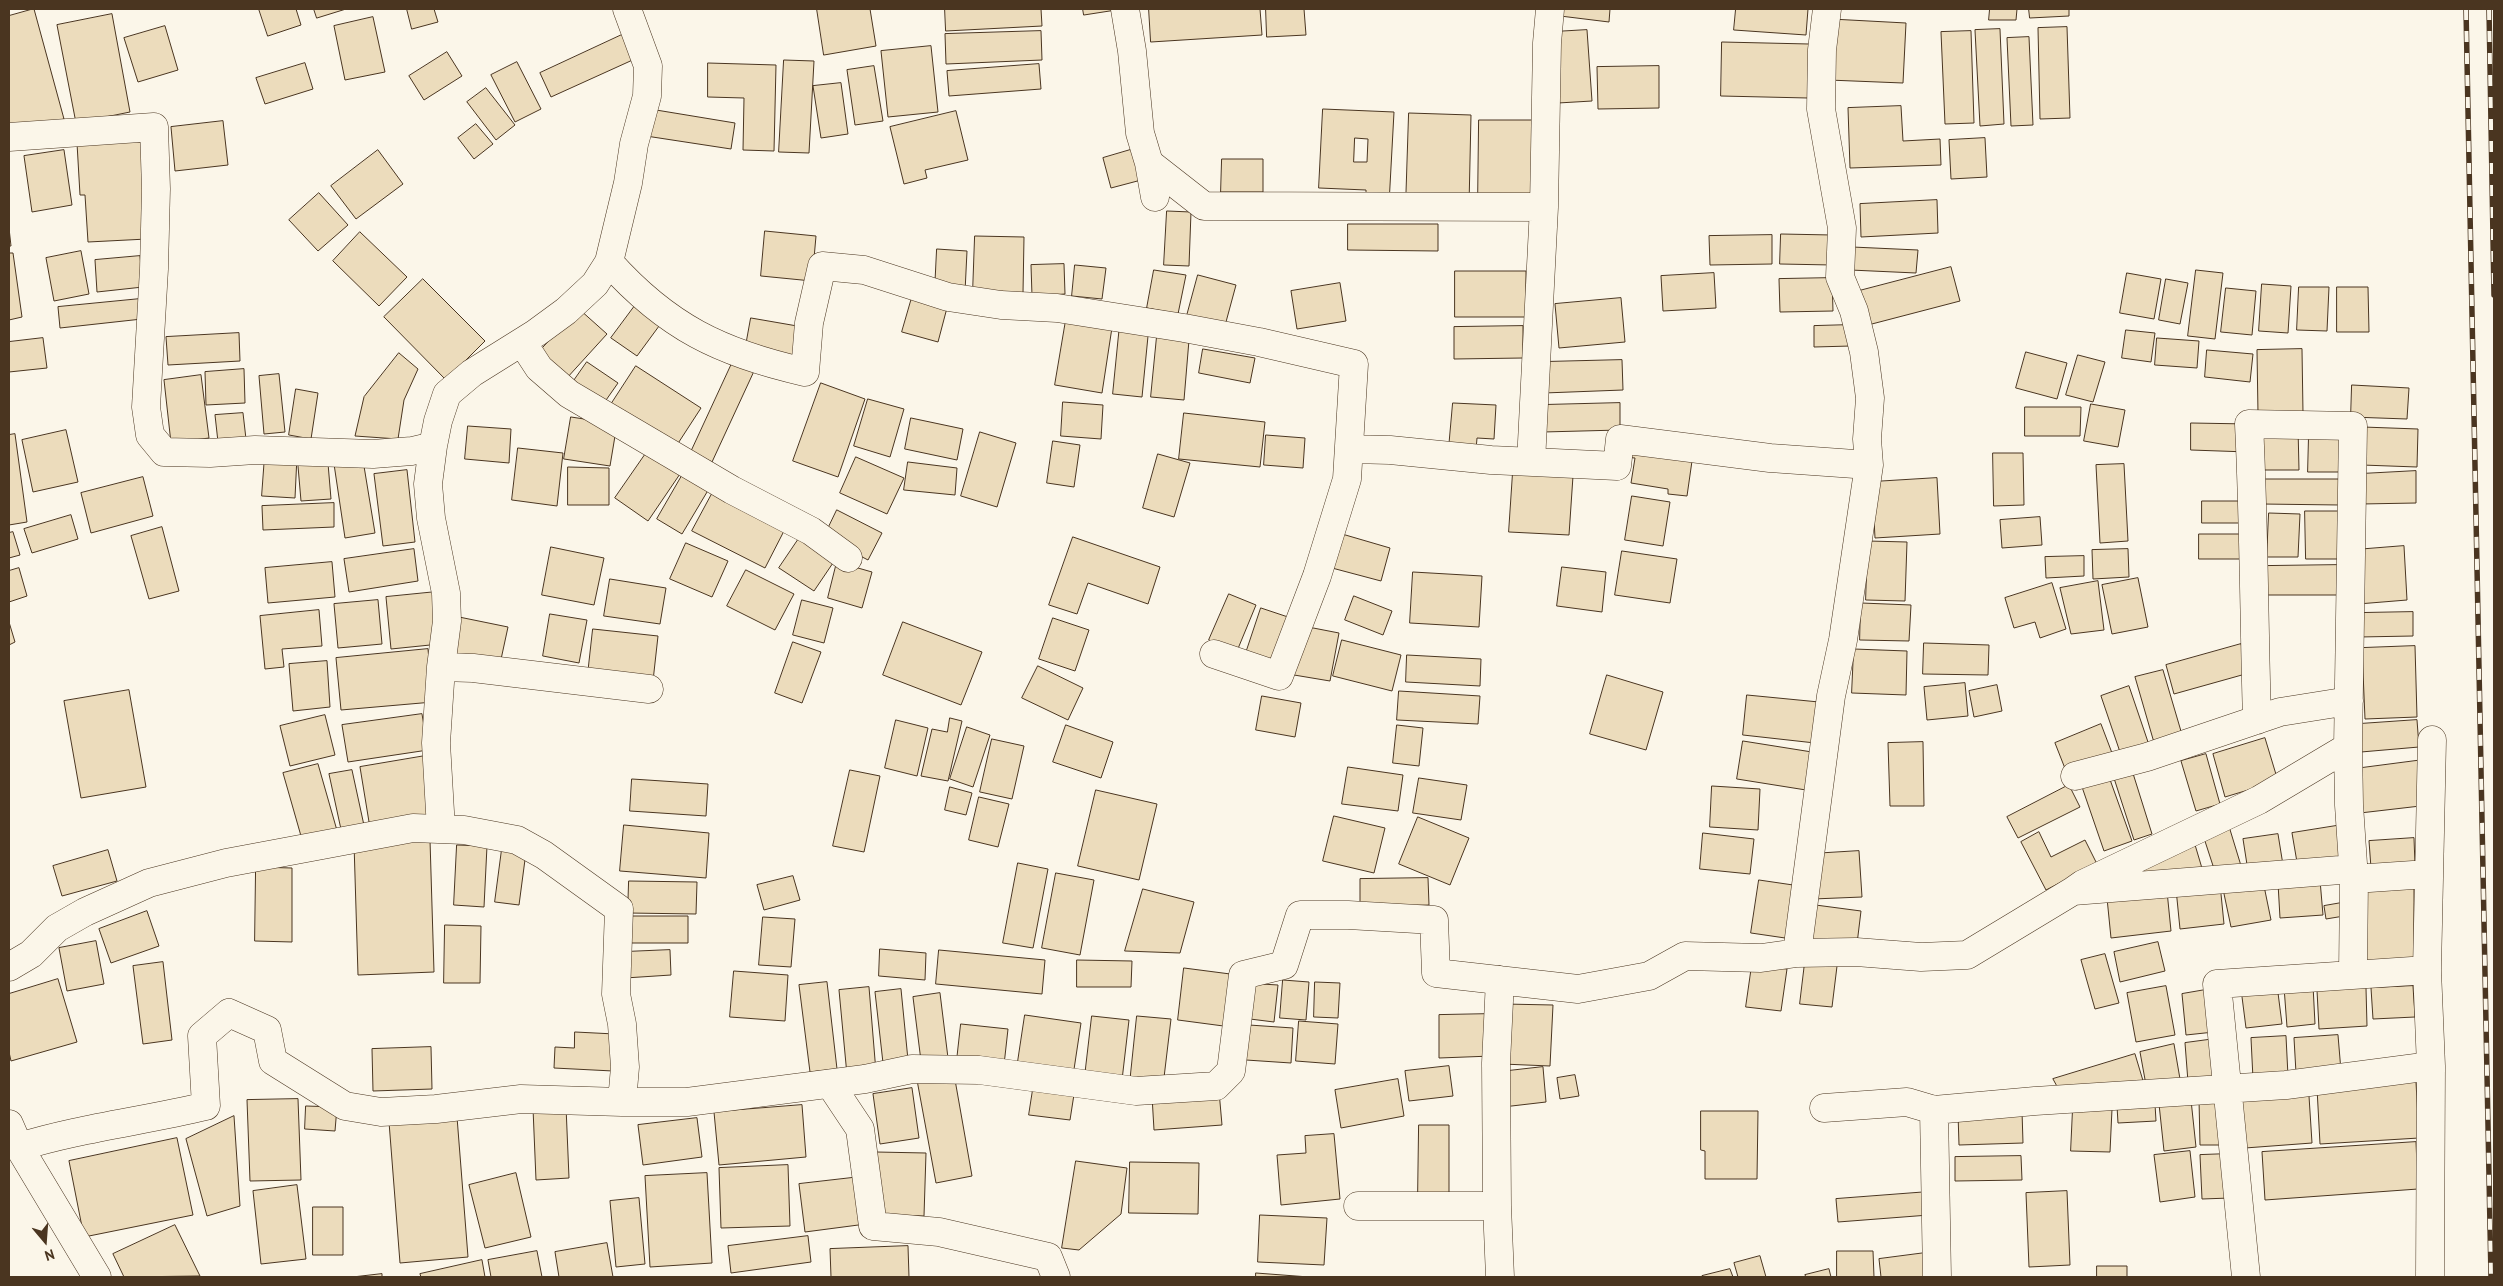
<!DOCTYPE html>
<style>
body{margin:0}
#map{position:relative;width:2503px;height:1286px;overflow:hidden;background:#fbf6e9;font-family:"PT Sans",sans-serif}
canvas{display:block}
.frame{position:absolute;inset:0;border:10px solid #4a3520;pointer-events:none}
.north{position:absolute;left:20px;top:1216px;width:50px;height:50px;-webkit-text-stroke:4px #fbf6e9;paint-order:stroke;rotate:162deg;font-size:14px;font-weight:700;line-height:20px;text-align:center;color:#4a3520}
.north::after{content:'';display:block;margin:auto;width:18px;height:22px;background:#4a3520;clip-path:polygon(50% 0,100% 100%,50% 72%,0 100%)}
</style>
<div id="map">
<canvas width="2503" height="1286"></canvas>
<div class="frame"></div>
<div class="north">N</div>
</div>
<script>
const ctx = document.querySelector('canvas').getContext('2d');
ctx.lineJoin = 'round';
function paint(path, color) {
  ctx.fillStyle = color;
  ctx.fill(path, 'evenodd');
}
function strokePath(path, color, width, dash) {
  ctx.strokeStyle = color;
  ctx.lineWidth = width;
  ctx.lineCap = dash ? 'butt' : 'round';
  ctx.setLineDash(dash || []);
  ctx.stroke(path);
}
const building = new Path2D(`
 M34 9 64 119 11 133 9 124V16Z
 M259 9H296L301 25 268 36Z
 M314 9H346L317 18Z
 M407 9H434L438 22 412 29Z
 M817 9H870L876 46 824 55Z
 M945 9H1041L1042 26 946 31Z
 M1083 9H1115L1116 10 1084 15Z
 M1149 9H1260L1262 35 1151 42Z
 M1266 9H1304L1306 35 1267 37Z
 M1553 9H1610L1609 22 1552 15Z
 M1736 9H1808L1806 35 1734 30Z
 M1990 9H2017L2016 20H1989Z
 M2029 9H2069V16L2030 18Z
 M112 14 130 112 76 123 57 25Z
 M373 17 385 72 345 80 334 26Z
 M1831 19 1906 23 1903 83 1828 80Z
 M165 26 178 70 138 82 124 38Z
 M2067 27 2070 118 2040 119 2038 28Z
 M2000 29 2004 124 1980 126 1975 30Z
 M1587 30 1592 101 1558 103 1553 32Z
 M1041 31 1042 60 946 64 945 34Z
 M1971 31 1974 123 1945 124 1941 32Z
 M626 33 637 58 551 97 540 73Z
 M2029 37 2033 125 2011 126 2007 38Z
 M1722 42 1809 44 1808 98 1721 96Z
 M931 46 938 112 888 117 881 51Z
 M447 52 462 76 424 100 409 76Z
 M784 60 814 61 809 153 779 152Z
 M517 62 541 109 515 122 491 75Z
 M305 63 313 89 265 104 256 78Z
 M708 63 776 65 774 151 743 150 744 98 708 97Z
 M1039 64 1041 89 949 96 947 71Z
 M874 66 883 121 855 125 847 70Z
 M1659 66V108L1598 109 1597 67Z
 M841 83 848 134 821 138 813 86Z
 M486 88 515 125 496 140 467 102Z
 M1901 106 1903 141 1940 139 1941 165 1850 168 1848 108Z
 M650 109 735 123 731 149 646 136Z
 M1323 109 1394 112 1389 204 1366 203V190L1319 188ZM1355 138 1368 139 1367 162H1354Z
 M956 111 968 160 925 170 927 178 904 184 890 127Z
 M1409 113 1471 115 1469 206 1406 205Z
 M1479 120H1533L1532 204 1478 203Z
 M223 121 228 165 175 171 171 127Z
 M476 124 493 144 474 159 458 138Z
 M1985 138 1987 177 1951 179 1949 140Z
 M141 140 147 239 88 242 85 195H80L77 143Z
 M1137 148 1145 179 1111 188 1103 158Z
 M64 150 72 205 32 212 24 156Z
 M378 150 403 184 356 219 331 186Z
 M1222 159H1263V192H1221Z
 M319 193 348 225 318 251 289 220Z
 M1937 200 1938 233 1861 237 1860 204Z
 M1167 211 1191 212 1189 266 1164 265Z
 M1348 224H1438V251L1348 250Z
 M9 228 11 246H9Z
 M765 231 816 236 812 281 761 276Z
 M360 232 407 277 379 306 333 261Z
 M1781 234 1832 235V265L1780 264Z
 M1772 235V264L1710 265 1709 236Z
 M975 236 1024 237 1023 293 973 292Z
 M1852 247 1918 250 1916 273 1850 270Z
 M937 249 967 251 965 292 935 290Z
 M81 251 89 294 54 301 46 258Z
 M9 253H13L22 317 9 320Z
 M140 256 143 287 97 292 95 260Z
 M1064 264 1065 294 1032 296 1031 265Z
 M1075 265 1106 268 1102 299 1072 296Z
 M1951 267 1960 301 1868 325 1859 291Z
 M1154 270 1186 275 1178 314 1147 308Z
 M2196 270 2223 273 2215 339 2188 336Z
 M1455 271H1526V317H1455Z
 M1714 273 1716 308 1663 311 1661 276Z
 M2127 273 2161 279 2154 319 2120 313Z
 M1198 275 1236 285 1223 333 1185 323Z
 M1832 278 1833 311 1780 312 1779 279Z
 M423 279 485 341 446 380 384 317Z
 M2166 279 2188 283 2180 324 2159 320Z
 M1340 283 1346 321 1297 329 1291 291Z
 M2262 284 2291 286 2288 333 2259 331Z
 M2299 287H2329L2327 331 2297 330Z
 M2337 287H2368L2369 332H2337Z
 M2226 288 2256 291 2252 335 2221 332Z
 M913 294 948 304 938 342 902 332Z
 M1621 298 1625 342 1559 348 1555 304Z
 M140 299 142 319 60 328 58 307Z
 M637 303 662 322 637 356 611 338Z
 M579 309 607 334 566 379 538 353Z
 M1067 314 1113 321 1102 393 1055 385Z
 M751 318 803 327 798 359 745 351Z
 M1120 324 1149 326 1142 397 1113 394Z
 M1850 325 1851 346 1814 347V326Z
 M1523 326V358L1454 359V327Z
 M2126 330 2155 333 2151 362 2122 358Z
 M239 333 240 361 168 365 166 337Z
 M1157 336 1189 340 1184 400 1151 397Z
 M43 338 47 368 9 372V342Z
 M2157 338 2199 341 2197 368 2155 365Z
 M1203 349 1255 358 1250 383 1199 373Z
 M2302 349 2303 413 2258 414 2257 350Z
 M2207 350 2253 354 2250 382 2205 377Z
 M2026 352 2067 363 2057 399 2016 388Z
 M399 353 418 369 404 400 398 439 355 436 364 397Z
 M2078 355 2105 362 2093 402 2066 395Z
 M734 359 755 369 712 462 691 452Z
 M1622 360 1623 390 1544 393 1543 362Z
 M587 362 618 383 604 403 573 382Z
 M636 366 701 408 675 448 610 406Z
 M244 369 245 403 206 405 205 372Z
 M279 374 285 432 264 434 259 376Z
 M201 375 209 438 171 443 164 380Z
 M821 383 865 399 838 477 793 461Z
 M2352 385 2409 388 2407 419 2351 417Z
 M296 389 318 393 311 439 289 435Z
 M868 399 904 409 890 457 854 446Z
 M1063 402 1103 405 1101 439 1061 436Z
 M1453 403 1496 405 1494 439 1477 438 1476 450 1449 448Z
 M1620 403V430L1543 432 1542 405Z
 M2091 404 2125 410 2118 447 2084 441Z
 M2025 407H2081L2080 436H2025Z
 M243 413 246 439 218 442 215 415Z
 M1184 413 1265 422 1260 467 1179 459Z
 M571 417 617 424 610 466 564 459Z
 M911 418 963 429 957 460 905 449Z
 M2191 423 2249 424 2248 452 2191 450Z
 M468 426 511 429 509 463 465 459Z
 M2298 427 2299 470H2263V428Z
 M2363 427 2418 429 2417 467 2362 465Z
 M66 430 78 482 33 492 22 440Z
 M980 432 1016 443 997 507 961 496Z
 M15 434 27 522 9 525V435Z
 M2309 434 2340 435 2339 472H2308Z
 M1266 435 1305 438 1303 468 1264 465Z
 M1053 441 1080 445 1074 487 1047 483Z
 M1625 444 1693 454 1687 496 1668 494V489L1631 483 1635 458 1623 457Z
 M518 448 563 453 557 506 512 500Z
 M649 449 682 471 648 521 615 498Z
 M1993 453H2023L2024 505 1994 506Z
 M1158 454 1190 463 1174 517 1143 508Z
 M265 455 297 456 295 498 262 496Z
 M856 457 904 478 887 514 840 493Z
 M363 460 375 533 345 538 334 464Z
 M908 462 957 468 955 495 904 490Z
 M328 463 331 499 301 501 298 466Z
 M2124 464 2128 541 2100 543 2096 465Z
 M568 467 609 468V505H568Z
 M687 467 713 482 682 534 657 519Z
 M407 470 415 542 383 546 374 474Z
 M2416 471V503L2361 504 2360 474Z
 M1513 472 1573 476 1569 535 1509 532Z
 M143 477 153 516 91 533 81 493Z
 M1937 478 1940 534 1875 538 1872 482Z
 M2262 479H2340V505L2261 504Z
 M713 492 785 529 765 568 692 531Z
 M1632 496 1670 502 1663 546 1625 540Z
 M2202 501H2250L2249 523H2202Z
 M334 503V527L263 530 262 506Z
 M837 510 882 533 868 560 824 537Z
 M2305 511H2342V559H2306Z
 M2269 513 2300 514 2298 557H2267Z
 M71 515 78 539 32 553 24 529Z
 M2040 517 2042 545 2002 548 2000 520Z
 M162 527 179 591 149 599 131 536Z
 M13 532 20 555 9 558V533Z
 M802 534 837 557 814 591 779 568Z
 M1342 534 1390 548 1381 581 1332 568Z
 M2199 534H2246V559H2199Z
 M1073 537 1160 567 1148 604 1088 583 1077 614 1049 605Z
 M1868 541 1907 542 1905 601 1866 600Z
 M686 543 728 561 712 597 670 579Z
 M2404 546 2407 600 2358 604 2354 550Z
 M551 547 604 558 594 605 542 595Z
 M414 549 418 581 349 592 344 559Z
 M2128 549 2129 577 2093 579 2092 550Z
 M1622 551 1677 559 1670 603 1615 595Z
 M2084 556V576L2046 578 2045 557Z
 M332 562 335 597 268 603 265 568Z
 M837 562 872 572 862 608 828 598Z
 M2340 565V595H2265V566Z
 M1562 567 1606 572 1602 612 1557 606Z
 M19 568 27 596 9 602V571Z
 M746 570 794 594 775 630 727 606Z
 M1413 572 1482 576 1479 627 1410 623Z
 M2138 578 2148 627 2112 634 2102 585Z
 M610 579 666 588 660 624 604 616Z
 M2098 581 2104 630 2071 634 2060 588Z
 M2052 583 2066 629 2040 638 2035 622 2014 628 2005 598Z
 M436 592 440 644 391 649 386 597Z
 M1229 594 1256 605 1237 651 1209 640Z
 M1354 596 1392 611 1383 635 1345 620Z
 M378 600 382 644 338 648 334 604Z
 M802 600 833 608 824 643 793 635Z
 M1861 603 1911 605 1909 641 1860 640Z
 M1261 608 1297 620 1281 667 1245 656Z
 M319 610 322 646 282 649 284 667 265 669 260 616Z
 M2413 612V636L2359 637V613Z
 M550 614 587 620 579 663 543 656Z
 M459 617 508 627 500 664 452 655Z
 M1053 618 1089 630 1075 671 1039 659Z
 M9 622 15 642 9 645Z
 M903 622 982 652 961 705 883 675Z
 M1303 626 1339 633 1330 681 1294 675Z
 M593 629 658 636 653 681 588 674Z
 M1342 640 1401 655 1392 691 1333 676Z
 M793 642 821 652 802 703 775 693Z
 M1924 643 1989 645 1988 675 1923 674Z
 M2241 644 2249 673 2174 694 2166 665Z
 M2415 646 2417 717 2365 719 2362 648Z
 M428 649 433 702 341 710 336 658Z
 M1854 649 1907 651 1906 695 1852 693Z
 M1407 655 1481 659 1480 686 1406 682Z
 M327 661 330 707 293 711 289 664Z
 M1038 666 1083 688 1068 720 1022 698Z
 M2163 670 2183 738 2155 746 2135 677Z
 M1607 675 1663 692 1646 750 1590 734Z
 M1965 683 1968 716 1927 720 1924 687Z
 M1997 685 2002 711 1974 717 1969 691Z
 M2129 686 2149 745 2121 755 2101 696Z
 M129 690 146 787 81 798 64 701Z
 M1399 691 1480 696 1478 724 1397 720Z
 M1747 695 1819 702 1815 743 1743 735Z
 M1262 696 1301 703 1295 737 1256 730Z
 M422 714 428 750 348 762 342 725Z
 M325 715 335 755 290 766 280 726Z
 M950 718 962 721 948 781 921 776 932 729 947 732Z
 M896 720 928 728 917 776 885 768Z
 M2417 720 2419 747 2361 752 2359 724Z
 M2101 724 2112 753 2066 771 2055 743Z
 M1066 725 1113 742 1101 778 1053 762Z
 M1397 725 1423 728 1419 766 1393 763Z
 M967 727 990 735 973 787 950 779Z
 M2265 738 2278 781 2225 797 2213 754Z
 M992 739 1024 746 1012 799 980 792Z
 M1743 741 1812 752 1806 790 1737 779Z
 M1923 742 1924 806H1890L1888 743Z
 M2206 754 2220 804 2196 811 2181 761Z
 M425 756 435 817 370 828 360 767Z
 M2423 760 2429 805 2360 813 2354 769Z
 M318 764 338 834 303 843 283 773Z
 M1348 767 1403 775 1398 811 1342 804Z
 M2131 767 2152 834 2134 840 2112 772Z
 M352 770 365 830 342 834 329 774Z
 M850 770 880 776 864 852 833 846Z
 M2108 774 2132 841 2104 851 2081 784Z
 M1419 778 1467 785 1461 820 1413 813Z
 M632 779 708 784 706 816 630 811Z
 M2069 785 2080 807 2018 838 2007 817Z
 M1712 786 1760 789 1758 830 1710 827Z
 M950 787 972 793 966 815 945 810Z
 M1096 790 1157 804 1139 880 1078 866Z
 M979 797 1009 804 998 847 969 840Z
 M1334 816 1385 828 1374 873 1323 861Z
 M1418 817 1469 838 1450 885 1399 864Z
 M2228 823 2242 869 2217 878 2202 832Z
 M624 825 709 833 706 878 620 871Z
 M2342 825 2348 860 2298 868 2292 833Z
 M2039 832 2051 857 2085 840 2097 864 2046 890 2021 842Z
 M1703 833 1754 839 1750 874 1700 869Z
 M2278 834 2283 865 2248 871 2243 839Z
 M2193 838 2204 875 2103 878Z
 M2414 838 2415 865 2371 868 2369 841Z
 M430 840 434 972 358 975 354 843Z
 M457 845 487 846 484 907 454 905Z
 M502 849 526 852 519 905 495 902Z
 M108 850 117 881 62 896 53 866Z
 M1859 851 1862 897 1813 899 1810 854Z
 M1018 863 1048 869 1033 948 1003 943Z
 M256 867 292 868V942L255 941Z
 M1056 873 1094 880 1080 955 1042 948Z
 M793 876 800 900 764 910 757 885Z
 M1428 878 1429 905 1360 907V879Z
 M1759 880 1800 886 1792 939 1751 933Z
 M2320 880 2323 915 2280 918 2278 883Z
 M629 881 697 882 696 914 628 913Z
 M2263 881 2271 920 2231 927 2223 889Z
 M2220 884 2224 924 2180 929 2176 889Z
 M2359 887H2414V962H2359Z
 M1143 889 1194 902 1180 953 1125 951Z
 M2167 891 2171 931 2111 938 2107 898Z
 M2347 902 2350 915 2326 919 2324 906Z
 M1808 904 1861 911 1856 952 1803 946Z
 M147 911 159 946 111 963 99 929Z
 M628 916H688V943H628Z
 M763 917 795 919 791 967 759 965Z
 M445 925 481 926 480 983H444Z
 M96 941 104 984 67 991 59 948Z
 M2158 942 2165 971 2120 982 2114 952Z
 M880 949 926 953 925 980 879 976Z
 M670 950 671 975 625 978 624 952Z
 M939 950 1045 960 1042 994 936 984Z
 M1806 954 1838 958 1832 1007 1800 1004Z
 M2105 954 2119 1003 2095 1009 2081 960Z
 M1077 960 1132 961 1131 987H1077Z
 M163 962 172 1040 143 1044 133 966Z
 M1752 965 1787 969 1781 1011 1746 1007Z
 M1184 968 1238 975 1231 1027 1178 1020Z
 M734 971 788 975 785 1021 730 1017Z
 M58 979 77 1042 11 1061 9 1052V994Z
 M1283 980 1309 982 1306 1020 1280 1018Z
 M827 982 837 1069 810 1072 799 985Z
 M1315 982 1340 983 1338 1018 1314 1017Z
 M1245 983 1278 985 1274 1022 1242 1018Z
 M2277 985 2282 1024 2246 1028 2241 989Z
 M2313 985 2315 1024 2287 1027 2284 987Z
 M2166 986 2175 1035 2136 1042 2127 993Z
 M2413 986 2415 1017 2373 1019 2371 988Z
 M869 987 876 1072 847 1075 839 990Z
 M2366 988 2367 1026 2319 1029 2317 990Z
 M901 989 908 1060 883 1063 875 992Z
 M2211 989 2214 1032 2186 1035 2182 994Z
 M940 993 948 1058 921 1061 913 997Z
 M1504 1004 1553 1005 1550 1066 1502 1064Z
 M1491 1014 1492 1056 1439 1058V1015Z
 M1025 1015 1081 1023 1073 1076 1017 1068Z
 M1092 1016 1129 1020 1122 1080 1085 1076Z
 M1137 1016 1171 1019 1163 1086 1130 1083Z
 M1299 1021 1338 1024 1335 1064 1296 1061Z
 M961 1024 1008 1029 1004 1065 957 1060Z
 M1249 1025 1293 1028 1291 1063 1246 1060Z
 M575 1032 615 1034 613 1071 554 1068 555 1047 574 1048Z
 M2338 1035 2341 1071 2296 1073 2294 1038Z
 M2286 1036 2288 1076 2253 1079 2251 1038Z
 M2215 1039 2216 1083 2188 1082 2185 1043Z
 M2174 1044 2180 1079 2146 1085 2140 1052Z
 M431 1047 432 1089 373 1091 372 1049Z
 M2135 1054 2144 1084 2059 1090 2053 1079Z
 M1449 1066 1453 1096 1409 1101 1405 1071Z
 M1543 1067 1546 1102 1503 1107 1499 1072Z
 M954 1074 972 1176 936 1183 917 1080Z
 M1575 1075 1579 1096 1560 1099 1557 1078Z
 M1398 1079 1404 1116 1341 1128 1335 1090Z
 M2416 1082 2419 1138 2320 1144 2317 1088Z
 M1034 1083 1075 1088 1070 1120 1029 1115Z
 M912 1088 919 1138 880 1144 873 1094Z
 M1219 1091 1222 1125 1154 1130 1152 1096Z
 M2309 1096 2312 1143 2245 1148 2242 1101Z
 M2223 1098 2224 1145H2200L2199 1099Z
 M298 1099 301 1180 250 1181 247 1100Z
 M2191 1100 2196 1147 2164 1151 2159 1104Z
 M2155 1104 2156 1121 2118 1123 2117 1106Z
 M802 1105 806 1157 719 1165 714 1112Z
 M306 1106 337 1107 335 1131 305 1129Z
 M566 1106 569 1178 536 1180 533 1108Z
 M2073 1108 2112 1109 2110 1152 2071 1151Z
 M1701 1111H1758L1757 1179H1705V1151L1701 1150Z
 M2022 1111 2023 1143 1959 1145 1958 1113Z
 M234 1116 240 1206 207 1216 186 1139Z
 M457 1117 468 1257 400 1263 389 1122Z
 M697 1118 702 1157 643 1165 638 1125Z
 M1419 1125H1449V1197H1418Z
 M1334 1134 1340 1199 1281 1205 1277 1155 1306 1153 1305 1136Z
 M177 1138 193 1215 84 1237 69 1161Z
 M2416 1142 2418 1189 2265 1200 2262 1152Z
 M2190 1151 2195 1197 2160 1202 2154 1155Z
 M876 1152 926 1153 924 1216 874 1215Z
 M2228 1154 2230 1198 2202 1199 2200 1155Z
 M2021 1156 2022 1180 1955 1181V1157Z
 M1076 1161 1127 1168 1121 1214 1079 1250 1062 1248Z
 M1130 1162 1199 1163 1198 1214 1129 1213Z
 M788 1165 790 1226 721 1228 719 1168Z
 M516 1173 531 1237 485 1248 469 1185Z
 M707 1173 712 1263 650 1267 645 1176Z
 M860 1177 866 1224 805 1232 799 1184Z
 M297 1185 306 1259 261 1264 253 1191Z
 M2067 1191 2070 1265 2029 1267 2026 1193Z
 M1928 1192 1929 1215 1838 1222 1836 1199Z
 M639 1198 645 1264 616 1267 610 1201Z
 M313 1207H343V1255H313Z
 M1260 1215 1327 1218 1324 1265 1258 1262Z
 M175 1225 200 1276 124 1277 113 1254Z
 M808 1236 811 1262 731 1273 728 1246Z
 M607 1243 613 1277H559L555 1252Z
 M908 1246 909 1277H831L830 1249Z
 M537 1251 542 1277H491L488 1260Z
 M1837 1251H1873L1874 1277H1837Z
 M1925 1253 1928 1277H1881L1879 1259Z
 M1760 1256 1766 1277H1738L1734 1263Z
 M482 1260 485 1277H421L420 1274Z
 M2097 1266H2127V1277H2097Z
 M1730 1269 1733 1277H1702V1276Z
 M1829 1269 1831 1277H1806L1805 1275Z
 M1256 1273 1309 1277H1256Z
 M382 1274V1277H353Z`);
const minor = new Path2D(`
 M1125 9 1132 51 1140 133 1149 163 1155 197
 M9 137 154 127 156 189 154 269 146 407 150 435 164 452 210 453 255 450 373 454 412 451 433 446 438 421 447 394 472 373 536 333 566 311 595 284 609 262 628 183 634 144 647 96 648 66 627 9
 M1149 163 1204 206 1544 207
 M609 262C667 327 721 353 805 372L809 323 822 266 864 270 948 297 1001 305 1057 308 1184 328 1259 342 1354 364 1347 479 1317 576 1279 676 1214 654
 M522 342 539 368 569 394 732 490 811 531 848 558
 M433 446 428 484 431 518 446 593 447 621 441 667 436 743 441 829
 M1350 449 1390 450 1491 460 1617 466 1620 439 1770 458 1869 465 1867 439 1870 398 1864 352 1854 311 1840 277 1842 228 1821 109 1822 50 1827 9
 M1531 462 1544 207 1547 43 1550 9
 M441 667 473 668 649 689
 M2257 720C2254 621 2254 523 2249 424L2353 426 2348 747 2349 805 2354 879 2353 973
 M2348 747 2259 800 2083 884 2073 891 2353 869
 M2075 776 2147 757 2280 712 2349 701
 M2354 879 2428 874
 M1797 953 1831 696 1843 640 1869 465
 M9 967 31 954 57 928 85 912 149 883 226 863 413 828 464 830 517 840 544 855 619 909 616 994 622 1024 625 1067 622 1102 521 1099 436 1109 381 1112 345 1106 273 1061 267 1030 229 1013 202 1036 206 1106C144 1121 80 1128 19 1147
 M830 1084 860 1129 873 1226 939 1232 1048 1257 1056 1277
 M622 1102H687L865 1079 912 1069 979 1070 1136 1091 1216 1086 1231 1071 1243 975 1284 965 1300 915H1348L1434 920 1436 973 1578 989 1649 976 1685 956 1761 958 1797 953 1856 952 1921 957 1967 955 2073 891
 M1824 1108 1907 1102 1934 1110 2035 1101 2286 1085 2431 1066
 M1934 1110 1937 1277
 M9 1124 19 1147 97 1277
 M1358 1206H1497L1496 1063 1500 980
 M1497 1206 1500 1277
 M2246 1277 2217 984 2427 970
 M2430 1277 2431 1066 2427 970 2432 740`);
const rail = new Path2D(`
 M2466 9 2491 1277
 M2489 9 2494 295`);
paint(building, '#ecdcbc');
strokePath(building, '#4a3520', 1);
strokePath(minor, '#4a3520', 29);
strokePath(minor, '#fbf6e9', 28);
strokePath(rail, '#4a3520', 5.5);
strokePath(rail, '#fbf6e9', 4, [11]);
</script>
